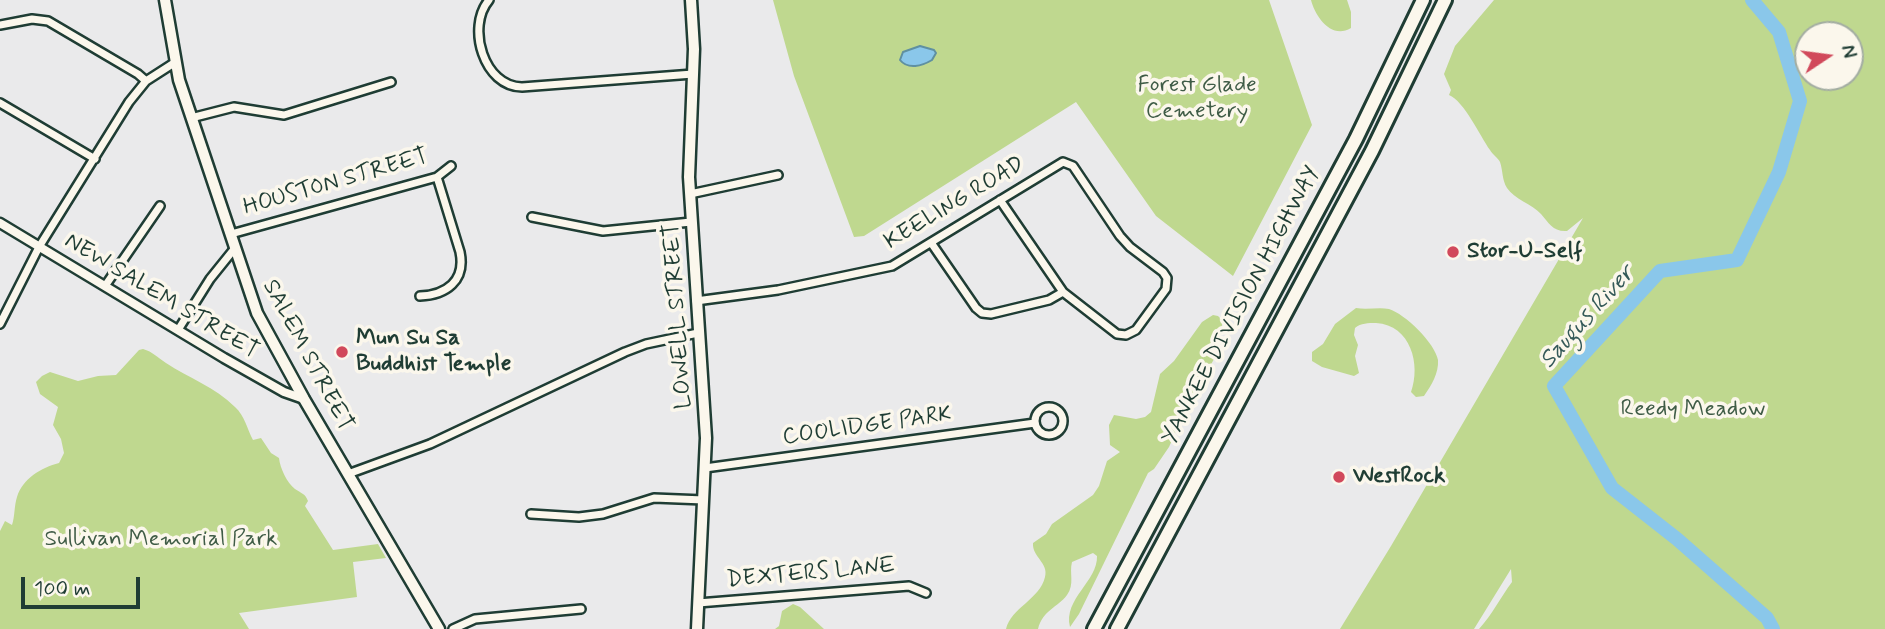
<!DOCTYPE html>
<style>
body{margin:0}
#map{position:relative;width:1885px;height:629px;overflow:hidden;background:#eaeaeb;font-family:Mynerve,sans-serif}
canvas{display:block}
.north{position:absolute;left:1794px;top:21px;width:70px;height:70px;box-sizing:border-box;background:#fbf7ec;border:2px solid #a3ada2;border-radius:50%;rotate:77deg;font-size:19px;font-weight:700;line-height:28px;text-align:center;color:#1f3d34}
.north::after{content:'';display:block;margin:auto;width:24px;height:32px;background:#d1495b;clip-path:polygon(50% 0,100% 100%,50% 72%,0 100%)}
.scale{position:absolute;left:21px;top:577px;width:119px;height:32px;box-sizing:border-box;border:4px solid #1f3d34;border-top:0;padding-left:9px;font-size:21px;line-height:24px;white-space:nowrap;color:#1f3d34;-webkit-text-stroke:5px #fbf7ec;paint-order:stroke}
</style>
<div id="map">
<canvas width="1885" height="629"></canvas>
<div class="north">N</div>
<div class="scale">100 m</div>
</div>
<script>
const ctx = document.querySelector('canvas').getContext('2d');
ctx.lineJoin = 'round';
function paint(path, color) {
  ctx.fillStyle = color;
  ctx.fill(path, 'evenodd');
}
function strokePath(path, color, width, dash) {
  ctx.strokeStyle = color;
  ctx.lineWidth = width;
  ctx.lineCap = dash ? 'butt' : 'round';
  ctx.setLineDash(dash || []);
  ctx.stroke(path);
}
function label(font, color, halo, rows, align = 'center') {
  ctx.font = font + ' Mynerve,sans-serif';
  ctx.lineWidth = 7;
  ctx.setLineDash([]);
  ctx.textBaseline = 'middle';
  ctx.strokeStyle = halo;
  ctx.fillStyle = color;
  for (const [text, x, y, turn = 0] of rows) {
    ctx.save();
    ctx.translate(x, y);
    ctx.rotate((+turn || 0) * Math.PI / 180);
    ctx.textAlign = isNaN(turn) ? turn : align;
    if (halo) ctx.strokeText(text, 0, 0);
    ctx.fillText(text, 0, 0);
    ctx.restore();
  }
}
const green = new Path2D(`
 M773 0H1269L1312 125 1233 276 1156 216 1076 102 864 236 854 237 794 76Z
 M1311 0H1347L1351 12V28C1331 40 1315 16 1311 0Z
 M1494 0H1885V629H1479C1492 615 1500 598 1512 582L1511 569 1474 629H1340L1391 546 1583 218 1567 231C1553 232 1549 223 1541 214 1532 204 1514 199 1507 188 1502 180 1503 171 1500 162 1498 158 1492 154 1490 150 1480 136 1464 101 1449 95L1451 90 1444 74 1455 46ZM1808 35H1850V77H1808Z
 M1356 308C1367 310 1379 307 1389 309 1405 314 1435 343 1438 360 1439 373 1431 386 1424 396L1416 397 1411 392C1421 365 1411 325 1376 323 1368 323 1361 323 1355 328L1354 335 1358 345 1355 356 1359 373 1354 376 1322 367 1312 361V352L1323 344 1335 324Z
 M1213 315 1218 316 1223 321 1214 359 1183 416 1169 447 1154 469 1148 473 1079 614 1070 627C1063 599 1098 581 1097 556L1093 553 1072 562C1069 573 1075 584 1067 595 1058 607 1043 610 1038 629H1006C1011 608 1040 599 1045 577 1049 563 1032 557 1033 543L1046 534 1052 524 1093 495 1099 486 1107 461 1120 452 1110 445 1109 425 1114 415 1136 419 1145 417 1151 412 1160 374 1174 361 1202 322Z
 M143 349C153 352 157 357 166 363 189 378 215 387 235 407 245 416 247 429 253 440L261 438 271 453 279 458C280 468 287 483 295 489 302 494 305 493 308 501L305 506 333 550 378 544 386 558 353 562 357 597 239 613 249 629H0V531L5 521 12 525C15 516 14 506 17 497 23 478 41 468 59 463L64 453 61 439 53 425 58 407 40 394 36 382 42 376 50 372 78 381 98 376 116 375 139 350Z
 M793 604 800 607 824 629H775L779 626 782 611Z`);
const water = new Path2D(`
 M920 46 934 50 936 53 932 60C922 66 908 70 900 60L903 52Z`);
const river = new Path2D(`
 M1752 0 1779 32 1800 101 1779 172 1737 260 1660 271 1554 386 1612 488 1677 539 1767 618 1773 629`);
const minor = new Path2D(`
 M489 0C466 27 484 87 522 87L693 74
 M0 25 32 19 48 21 138 74 146 81
 M0 103 95 159
 M191 118 234 107 284 115 391 82
 M690 194 778 175
 M532 217 603 231 691 222
 M231 234 437 177 451 166
 M932 244 976 308 982 313 991 314 1049 300 1063 292
 M105 286 160 206
 M420 296C446 295 466 281 460 252L437 177
 M696 301 778 290 892 266 1063 162 1073 166 1120 236 1130 247 1163 272 1167 278 1166 289 1136 330 1126 335 1117 334 1063 292 1000 200
 M0 324 39 247 129 102 146 81 174 63
 M178 330 210 279 235 248
 M1035 421a14 14 0 1 1 28 0a14 14 0 1 1-28 0Z
 M705 468 1035 423
 M348 474 430 444 625 352 646 344 698 333
 M531 514 579 517 603 514 654 498 704 500
 M698 603 909 586 926 593
 M453 629 475 619 581 609`);
const tertiary = new Path2D(`
 M0 223 224 358 284 392 304 399`);
const secondary = new Path2D(`
 M165 0 179 80 257 313 304 399 439 629
 M691 0 694 49 689 177 706 438 697 629`);
const motorway = new Path2D(`
 M1094 629 1356 139 1423 0
 M1117 629 1372 151 1445 0`);
const markers = [
 [1453,252,7,"#d1495b"],
 [342,352,7,"#d1495b"],
 [1339,477,7,"#d1495b"]
];
const parkNames = [
 ["Forest Glade",1197,86],
 ["Cemetery",1197,112],
 ["Reedy Meadow",1693,410],
 ["Sullivan Memorial Park",161,540]
];
const streetNames = [
 ["HOUSTON STREET",336,183,-16],
 ["KEELING ROAD",955,204,-31],
 ["NEW SALEM STREET",161,297,31],
 ["YANKEE DIVISION HIGHWAY",1242,306,-62],
 ["LOWELL STREET",679,316,-94],
 ["SALEM STREET",307,356,62],
 ["COOLIDGE PARK",867,427,-8],
 ["DEXTERS LANE",811,574,-5]
];
const poiNames = [
 ["Stor-U-Self",1467,252],
 ["Mun Su Sa",356,339],
 ["Buddhist Temple",356,365],
 ["WestRock",1353,477]
];
const waterNames = [
 ["Saugus River",1588,318,-48]
];
paint(green, '#bfd88f');
paint(water, '#8ac7ea');
strokePath(water, '#5f90a1', 2);
strokePath(river, '#8ac7ea', 14);
strokePath(minor, '#1f3d34', 12);
strokePath(tertiary, '#1f3d34', 13);
strokePath(secondary, '#1f3d34', 15);
strokePath(motorway, '#1f3d34', 18);
strokePath(minor, '#fbf7ec', 7);
strokePath(tertiary, '#fbf7ec', 8);
strokePath(secondary, '#fbf7ec', 10);
strokePath(motorway, '#fbf7ec', 12);
for (const [x, y, r, color] of markers) {
  const dot = new Path2D();
  dot.arc(x, y, r, 0, 2 * Math.PI);
  ctx.fillStyle = color;
  ctx.fill(dot);
  strokePath(dot, '#fbf7ec', 2.5);
}
label('23px', '#3f5c46', '#fbf7ec', parkNames);
label('23px', '#1f3d34', '#fbf7ec', streetNames);
label('bold 23px', '#1f3d34', '#fbf7ec', poiNames, 'left');
label('italic 24px', '#345958', '#fbf7ec', waterNames);
</script>
